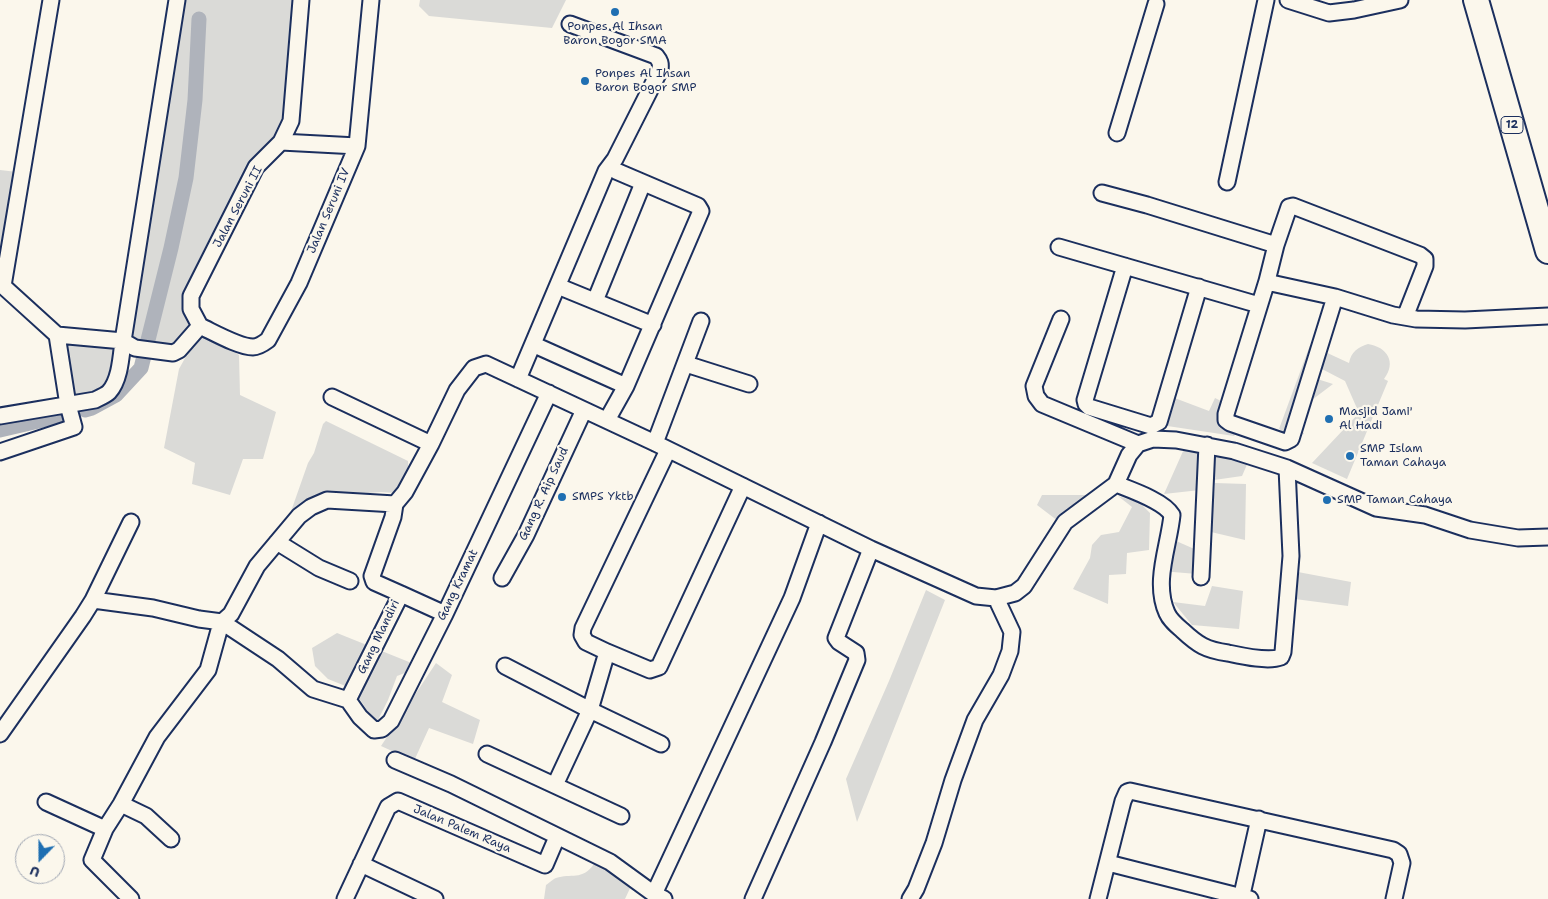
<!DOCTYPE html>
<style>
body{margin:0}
#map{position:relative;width:1548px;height:899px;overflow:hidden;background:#fbf7ec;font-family:"Shantell Sans",sans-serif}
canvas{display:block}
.north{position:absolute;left:15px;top:834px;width:50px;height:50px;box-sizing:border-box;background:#fbf7ec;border:1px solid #a1a7b3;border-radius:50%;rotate:202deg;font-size:14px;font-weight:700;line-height:20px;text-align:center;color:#1b2f5e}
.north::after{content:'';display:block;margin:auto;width:18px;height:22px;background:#1f6fb2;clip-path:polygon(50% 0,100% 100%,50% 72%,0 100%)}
</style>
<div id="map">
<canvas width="1548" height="899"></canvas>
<div class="north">U</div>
</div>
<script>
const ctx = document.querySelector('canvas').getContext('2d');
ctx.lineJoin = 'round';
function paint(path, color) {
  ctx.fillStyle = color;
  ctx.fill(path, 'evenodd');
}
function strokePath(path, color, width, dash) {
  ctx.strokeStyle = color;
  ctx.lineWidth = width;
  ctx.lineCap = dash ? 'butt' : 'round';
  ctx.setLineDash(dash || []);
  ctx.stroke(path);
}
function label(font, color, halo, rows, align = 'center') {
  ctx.font = font + ' "Shantell Sans",sans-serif';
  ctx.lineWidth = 4.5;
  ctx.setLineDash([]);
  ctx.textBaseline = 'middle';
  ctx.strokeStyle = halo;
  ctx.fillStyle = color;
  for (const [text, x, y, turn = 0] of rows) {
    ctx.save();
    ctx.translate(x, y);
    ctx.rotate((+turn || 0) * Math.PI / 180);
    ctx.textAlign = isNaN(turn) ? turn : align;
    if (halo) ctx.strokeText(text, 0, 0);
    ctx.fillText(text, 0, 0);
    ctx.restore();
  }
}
const green = new Path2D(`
 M177 0H301L291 121 256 167 191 296 200 326 179 350 123 342 114 384 68 405 57 335 123 341Z
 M420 0H566L552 28 429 16 419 6Z
 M0 170 17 172 0 263Z
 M200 331 239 355 240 395 276 412 263 459H243L230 495 192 484 195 463 164 448 179 369Z
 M1368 344C1387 347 1397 362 1384 379L1388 381 1347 479 1312 463 1359 413 1345 381 1320 368 1314 378 1333 384 1300 409 1298 421 1304 434 1291 437 1279 429 1310 345 1349 363C1351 352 1358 347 1368 344Z
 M1164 394 1209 411 1215 398 1231 406 1242 424 1234 436 1154 424Z
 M326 421 408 461C410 472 400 484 395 493L381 492 317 497 289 517 308 463 314 453 323 424Z
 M1184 449 1201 453 1200 490 1164 494Z
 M1216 449 1249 460 1242 476 1214 480Z
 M1215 483 1246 484 1245 540 1211 532Z
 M1042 495H1090L1058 521 1037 505Z
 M1118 496 1140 503 1150 513 1149 550 1127 553 1126 574 1109 575 1108 604 1073 589 1090 558 1092 545 1101 535 1119 532 1132 507Z
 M1167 537 1199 551 1197 574 1161 571Z
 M1282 569 1351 582 1348 606 1280 597Z
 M1212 586 1243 591 1239 629 1192 625 1173 602 1205 606Z
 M926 590 945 600 857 822 846 779 889 681Z
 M337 633 414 664 410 671 397 676 388 700 376 724 361 701 348 687 328 679 315 666 312 648Z
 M436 663 452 675 442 702 480 720 473 744 429 728 414 761 381 746Z
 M599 863 632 884 625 899H544L546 885C549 883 553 879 556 878 571 873 582 881 594 864Z`);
const canal = new Path2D(`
 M85 410 92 408 116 395 141 368 171 248 186 178 195 100 199 19
 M0 430 73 413`);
const minor = new Path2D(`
 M51 0 3 286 57 335 123 341 135 348 173 353 179 350 200 326
 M1288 0 1329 13 1354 10 1400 0
 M1117 133 1156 4
 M281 142 357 146
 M1227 182 1266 0
 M1102 193 1147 205 1276 245 1267 281 1271 283 1335 297 1393 315 1416 319 1465 320 1548 316
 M1276 245 1289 207 1293 206 1420 255 1425 259V266L1405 317
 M1059 247 1259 305
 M1125 266 1085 400 1086 404 1089 407 1151 426 1159 422 1199 287
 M1267 281 1226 414V420L1230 423 1285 442 1291 439 1335 297
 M565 289 653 325
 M595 301 643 183
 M1061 319 1034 386 1036 396 1042 404 1138 444
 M200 326C213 332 239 347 253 347 258 347 264 343 268 340L299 283 357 146 371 0
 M200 326 191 309V296L256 167 281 142 291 121 301 0
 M539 347 626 386
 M686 364 749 384
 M518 379 606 171 615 159 660 70C661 63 660 61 656 56L570 24
 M332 397 431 444
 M0 416 95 400C99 398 106 395 109 392 120 380 121 357 123 341L177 0
 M607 420 626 386 701 211 698 206 616 171
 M655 443 701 321
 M668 450 583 628 582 635 586 642 607 652 650 670 659 667 743 486
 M0 452 74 427 68 405 57 335
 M1116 484C1131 490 1164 501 1172 515 1169 546 1153 582 1167 613 1170 620 1176 625 1182 630 1198 645 1206 650 1228 653 1242 656 1268 662 1281 657L1283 652 1291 556 1287 468
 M277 542 319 568 350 581
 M1201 577 1207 445
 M502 578 526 535 584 410
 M401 594 445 614
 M93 600 131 522
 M222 622 278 659 313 689 348 700
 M505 666 590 710 661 744
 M348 700 360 717 374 730 382 729 391 721 445 614 549 393
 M348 700 401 594 374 582 372 576 393 517 395 504
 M0 734 83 616 93 600 153 608 199 619 222 622 231 614 257 566 299 516 311 507 327 500 395 504 405 492 431 444 457 390 474 368 486 364 655 443 871 549 976 596 996 598 1015 593 1024 586 1065 522 1116 484 1129 455 1138 444 1153 439 1176 440 1234 451 1287 468 1376 508 1425 515 1470 530 1518 538 1548 537
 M487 754 621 816
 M395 760 451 784 610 862 654 894 664 899
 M555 785 590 710 607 652
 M46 802 105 829
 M121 804 146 816 171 839
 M1108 863 1250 899
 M361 864 435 899
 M654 894 792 598 819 523
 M131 899 92 860 105 829 121 804 157 737 208 670 221 623
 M345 899 388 807 398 801 545 865 557 837
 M753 899 823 742 857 660 856 653 839 642 836 638 871 549
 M910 899 916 889 934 843 953 780 975 720 1001 675 1010 651 1012 632 996 598
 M1098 899 1123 801 1127 792 1130 791 1393 850 1399 854 1402 863 1394 899
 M1241 899 1259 819`);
const primary = new Path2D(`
 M1476 0 1548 251`);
const markers = [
 [615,12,5,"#1f6fb2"],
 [585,81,5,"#1f6fb2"],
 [1329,419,5,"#1f6fb2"],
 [1350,456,5,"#1f6fb2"],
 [562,497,5,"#1f6fb2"],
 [1327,500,5,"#1f6fb2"]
];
const shields = [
 [1512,125,22]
];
const shieldNames = [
 ["12",1512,125]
];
const poiNames = [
 ["Ponpes Al Ihsan",615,27,"center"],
 ["Baron Bogor SMA",615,41,"center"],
 ["Ponpes Al Ihsan",595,74],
 ["Baron Bogor SMP",595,88],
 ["Masjid Jami'",1339,412],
 ["Al Hadi",1339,426],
 ["SMP Islam",1360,449],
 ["Taman Cahaya",1360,463],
 ["SMPS Yktb",572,497],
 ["SMP Taman Cahaya",1337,500]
];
const streetNames = [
 ["Jalan Seruni II",238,207,-62],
 ["Jalan Seruni IV",329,211,-67],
 ["Gang R. Aip Saud",544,494,-65],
 ["Gang Kramat",458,585,-64],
 ["Gang Mandiri",379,637,-64],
 ["Jalan Palem Raya",462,829,23]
];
paint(green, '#dadad7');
strokePath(canal, '#afb3bb', 15);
strokePath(minor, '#1b2f5e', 19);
strokePath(primary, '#1b2f5e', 28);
strokePath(minor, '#fbf7ec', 15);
strokePath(primary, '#fbf7ec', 24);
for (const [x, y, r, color] of markers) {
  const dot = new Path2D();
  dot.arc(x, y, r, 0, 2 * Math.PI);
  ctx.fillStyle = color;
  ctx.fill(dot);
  strokePath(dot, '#fbf7ec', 2);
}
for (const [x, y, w] of shields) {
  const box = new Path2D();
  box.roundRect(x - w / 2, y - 8.5, w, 17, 4);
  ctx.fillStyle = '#fbf7ec';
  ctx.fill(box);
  strokePath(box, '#1b2f5e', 1);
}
label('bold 11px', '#1b2f5e', null, shieldNames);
label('12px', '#1b2f5e', '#fbf7ec', poiNames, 'left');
label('12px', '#1b2f5e', '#fbf7ec', streetNames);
</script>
